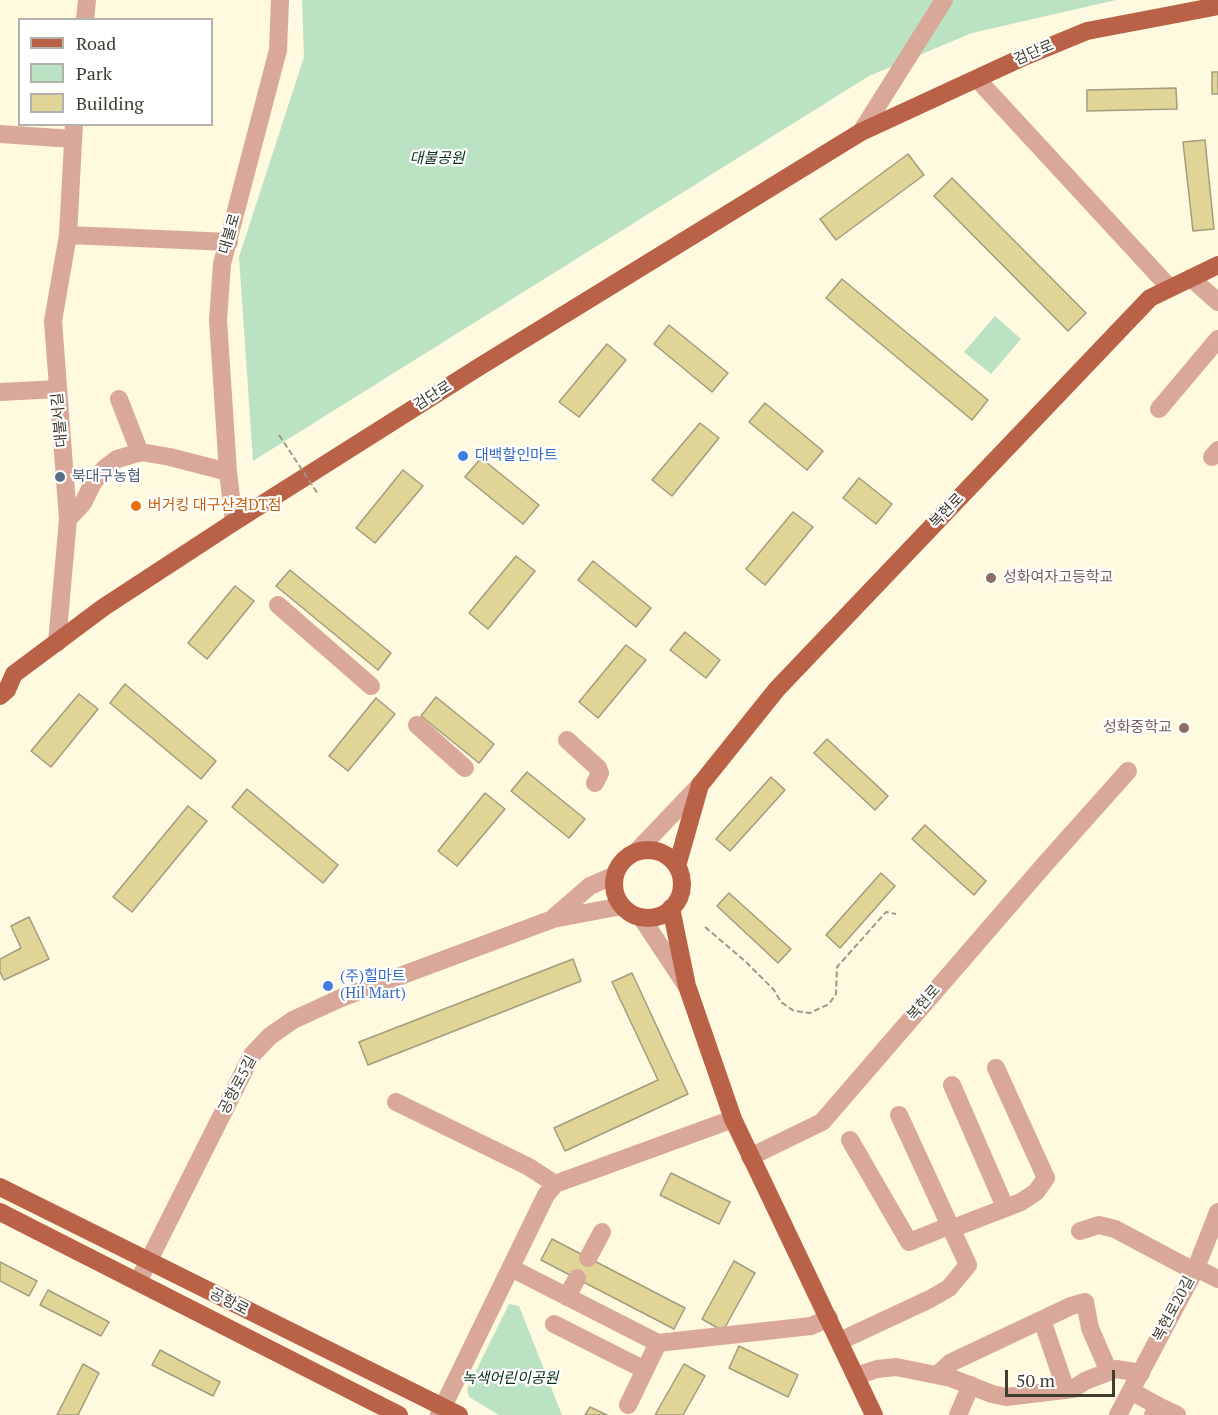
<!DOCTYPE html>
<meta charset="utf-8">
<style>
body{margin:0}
#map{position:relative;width:1218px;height:1415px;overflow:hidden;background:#fef9df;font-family:"PT Serif",serif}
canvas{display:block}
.legend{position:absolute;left:18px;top:18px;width:195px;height:108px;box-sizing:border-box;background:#fff;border:2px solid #b2b1ac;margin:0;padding:8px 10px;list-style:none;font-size:18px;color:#3f3d30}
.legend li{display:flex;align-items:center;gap:12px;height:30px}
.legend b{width:30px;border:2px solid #b2b1ac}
.scale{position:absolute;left:1005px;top:1370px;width:110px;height:27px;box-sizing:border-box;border:3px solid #3f3d30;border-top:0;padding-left:8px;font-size:18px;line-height:21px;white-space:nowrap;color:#3f3d30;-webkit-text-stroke:4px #fff;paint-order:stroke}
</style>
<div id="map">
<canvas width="1218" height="1415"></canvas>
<ul class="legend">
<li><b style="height:8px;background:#b96248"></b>Road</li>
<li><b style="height:16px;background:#bbe3c3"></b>Park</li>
<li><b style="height:16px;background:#e1d497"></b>Building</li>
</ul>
<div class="scale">50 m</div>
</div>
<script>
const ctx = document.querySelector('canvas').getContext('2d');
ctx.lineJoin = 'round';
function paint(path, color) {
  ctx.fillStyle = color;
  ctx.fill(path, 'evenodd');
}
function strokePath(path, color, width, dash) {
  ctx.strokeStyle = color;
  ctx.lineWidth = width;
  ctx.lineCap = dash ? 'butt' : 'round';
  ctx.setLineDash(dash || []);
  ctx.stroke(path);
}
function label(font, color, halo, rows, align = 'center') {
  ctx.font = font + ' "PT Serif","Noto Sans KR",serif';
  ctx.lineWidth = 4.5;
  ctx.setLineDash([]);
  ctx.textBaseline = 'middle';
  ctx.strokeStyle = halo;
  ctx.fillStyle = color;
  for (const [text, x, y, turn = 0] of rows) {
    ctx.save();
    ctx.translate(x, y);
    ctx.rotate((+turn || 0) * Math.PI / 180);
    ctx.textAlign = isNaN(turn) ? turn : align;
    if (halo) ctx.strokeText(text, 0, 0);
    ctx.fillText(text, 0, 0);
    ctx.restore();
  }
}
const green = new Path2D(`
 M302 0H1116L972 33 869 76 253 461 239 257 304 57Z
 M995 316 1021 339 991 374 964 352Z
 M509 1304 519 1306 562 1415H499L469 1397 467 1389Z`);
const building = new Path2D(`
 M1212 72H1218V94H1212Z
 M1176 88 1177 109 1087 111V90Z
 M1205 140 1214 229 1193 231 1183 142Z
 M908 154 924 175 836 240 820 219Z
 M952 178 1086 313 1068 331 934 196Z
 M842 279 988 400 972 420 826 298Z
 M669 325 728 373 712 392 654 344Z
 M607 344 626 360 579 417 559 402Z
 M765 403 823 451 807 470 749 422Z
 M700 423 719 438 672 496 652 480Z
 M481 458 539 505 523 524 465 477Z
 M403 470 423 486 375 543 356 528Z
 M859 478 892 504 876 524 843 498Z
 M793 512 813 527 765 585 746 569Z
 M516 556 535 571 488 629 469 613Z
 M593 561 651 608 636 627 578 580Z
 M290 570 391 653 378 670 276 586Z
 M235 586 254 601 207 659 188 643Z
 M685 632 720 660 706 678 670 650Z
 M626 645 646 660 598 718 579 702Z
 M125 684 216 761 201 779 110 703Z
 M79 694 98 709 51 767 31 751Z
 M436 697 494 744 479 763 421 716Z
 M376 698 395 714 348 771 329 756Z
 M827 739 888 796 875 810 814 753Z
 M527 772 585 819 569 838 511 791Z
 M771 777 785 790 730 851 716 839Z
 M247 789 338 865 323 883 232 807Z
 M485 793 505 809 457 866 438 851Z
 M188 806 207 821 132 912 113 897Z
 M925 825 986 881 974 895 912 839Z
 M881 873 895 886 840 948 826 935Z
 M729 893 791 949 778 963 717 906Z
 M29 917 49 959 4 980 0 972V959L21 948 11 926Z
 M573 959 581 981 368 1065 359 1042Z
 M632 973 688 1094 565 1151 554 1128 658 1080 612 982Z
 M671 1173 730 1202 719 1224 660 1195Z
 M552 1239 685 1308 674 1329 541 1260Z
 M734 1261 755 1273 723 1331 702 1319Z
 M0 1262 37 1281 29 1296 0 1281Z
 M48 1290 109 1322 101 1336 40 1305Z
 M739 1346 798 1375 788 1397 729 1368Z
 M160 1350 220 1382 213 1396 152 1365Z
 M83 1364 99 1373 78 1415H57Z
 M684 1364 705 1376 683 1415H655Z
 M590 1407 607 1415H585Z`);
const path = new Path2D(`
 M705 927 745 961 774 990 781 1002 794 1011 810 1013 829 1004 836 994 837 967 886 912 896 914`);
const minor = new Path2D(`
 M85 20 87 0
 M977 79 1170 288
 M861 132 944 0
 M0 134 73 139
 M68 235 229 242
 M1191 278 1218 302
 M0 392 58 389
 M119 399 140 453
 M1159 409 1218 339
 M1212 457 1218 450
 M68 519 83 503 93 483 104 469 117 459 141 452 170 457 228 472
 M234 522 228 472 218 320 222 264 278 50 280 0
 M278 605 371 686
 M57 643 68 519 53 321 68 235 74 124
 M417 725 465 768
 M567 740 598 768 600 773 595 783
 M637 851 700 785
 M554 917 590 886 615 875
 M641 917 686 985
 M952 1085 1005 1207
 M396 1102 529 1167 555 1184
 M850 1140 909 1242 949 1226
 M750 1157 822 1122 1045 864 1128 771
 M951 1229 1021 1202 1036 1192 1046 1178 996 1068
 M1080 1231 1099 1225 1115 1229 1194 1271
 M588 1258 602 1232
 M511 1268 658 1343 811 1326 829 1318
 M1196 1268 1218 1279
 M138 1282 252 1055 270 1036 293 1020 341 998 553 919 622 906
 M567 1297 577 1278
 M1042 1320 1066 1390
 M554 1324 645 1370
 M840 1341 930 1299 949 1288 968 1265 899 1115
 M937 1375 950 1363 1071 1306 1085 1302 1090 1328 1109 1372
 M856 1376 877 1369 896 1367 951 1378 992 1394 1006 1397 1073 1389 1085 1381 1116 1369 1141 1373
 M1131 1391 1160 1407 1153 1415
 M628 1405 658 1343
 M1160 1407 1177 1415
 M439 1415 546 1195 555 1184 733 1119
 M958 1415 971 1385
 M1118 1415 1196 1268 1218 1212`);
const major = new Path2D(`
 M0 696 7 690 14 674 104 607 234 522 479 367 861 132 1019 59 1087 31 1218 6
 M614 884a34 34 0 1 1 68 0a34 34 0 1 1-68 0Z
 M677 866 700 785 777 689 1150 298 1218 265
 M671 908 687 986 733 1119 874 1415
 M0 1187 459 1415
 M0 1212 399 1415`);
const pathBridge = new Path2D(`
 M279 435 318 494`);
const markers = [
 [463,456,6,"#3f7fe0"],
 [60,477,6,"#5c6f8a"],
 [136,506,6,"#e8710a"],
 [991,578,6,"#8d6e63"],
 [1184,728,6,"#8d6e63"],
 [328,986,6,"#3f7fe0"]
];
const streetNames = [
 ["검단로",1034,53,-23],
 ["대불로",230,234,-74],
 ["검단로",433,396,-32],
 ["대불서길",60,420,-95],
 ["복현로",947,511,-46],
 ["복현로",924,1003,-49],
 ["공항로5길",238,1085,-62],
 ["공항로",229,1302,27],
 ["복현로20길",1174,1309,-62]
];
const parkNames = [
 ["대불공원",437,159],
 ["녹색어린이공원",510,1379]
];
const shopNames = [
 ["대백할인마트",475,456],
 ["(주)힐마트",340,977],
 ["(Hil Mart)",340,994]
];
const serviceNames = [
 ["북대구농협",72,477]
];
const foodNames = [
 ["버거킹 대구산격DT점",148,506]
];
const educationNames = [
 ["성화여자고등학교",1003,578],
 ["성화중학교",1172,728,"right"]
];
paint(green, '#bbe3c3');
paint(building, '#e1d497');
strokePath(building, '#a39d7e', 1.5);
strokePath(path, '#9d9a86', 2, [6, 3]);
strokePath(minor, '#daa899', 18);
strokePath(major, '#b96248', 18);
strokePath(pathBridge, '#9d9a86', 2, [6, 3]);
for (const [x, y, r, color] of markers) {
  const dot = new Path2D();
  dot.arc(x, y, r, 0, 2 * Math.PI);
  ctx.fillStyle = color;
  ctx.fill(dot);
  strokePath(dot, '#fff', 2);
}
label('15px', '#3f3d30', '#fff', streetNames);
label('italic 15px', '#093318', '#fff', parkNames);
label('15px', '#366cbe', '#fff', shopNames, 'left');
label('15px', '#4e5e75', '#fff', serviceNames, 'left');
label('15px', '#c56008', '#fff', foodNames, 'left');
label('15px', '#785e54', '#fff', educationNames, 'left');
</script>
